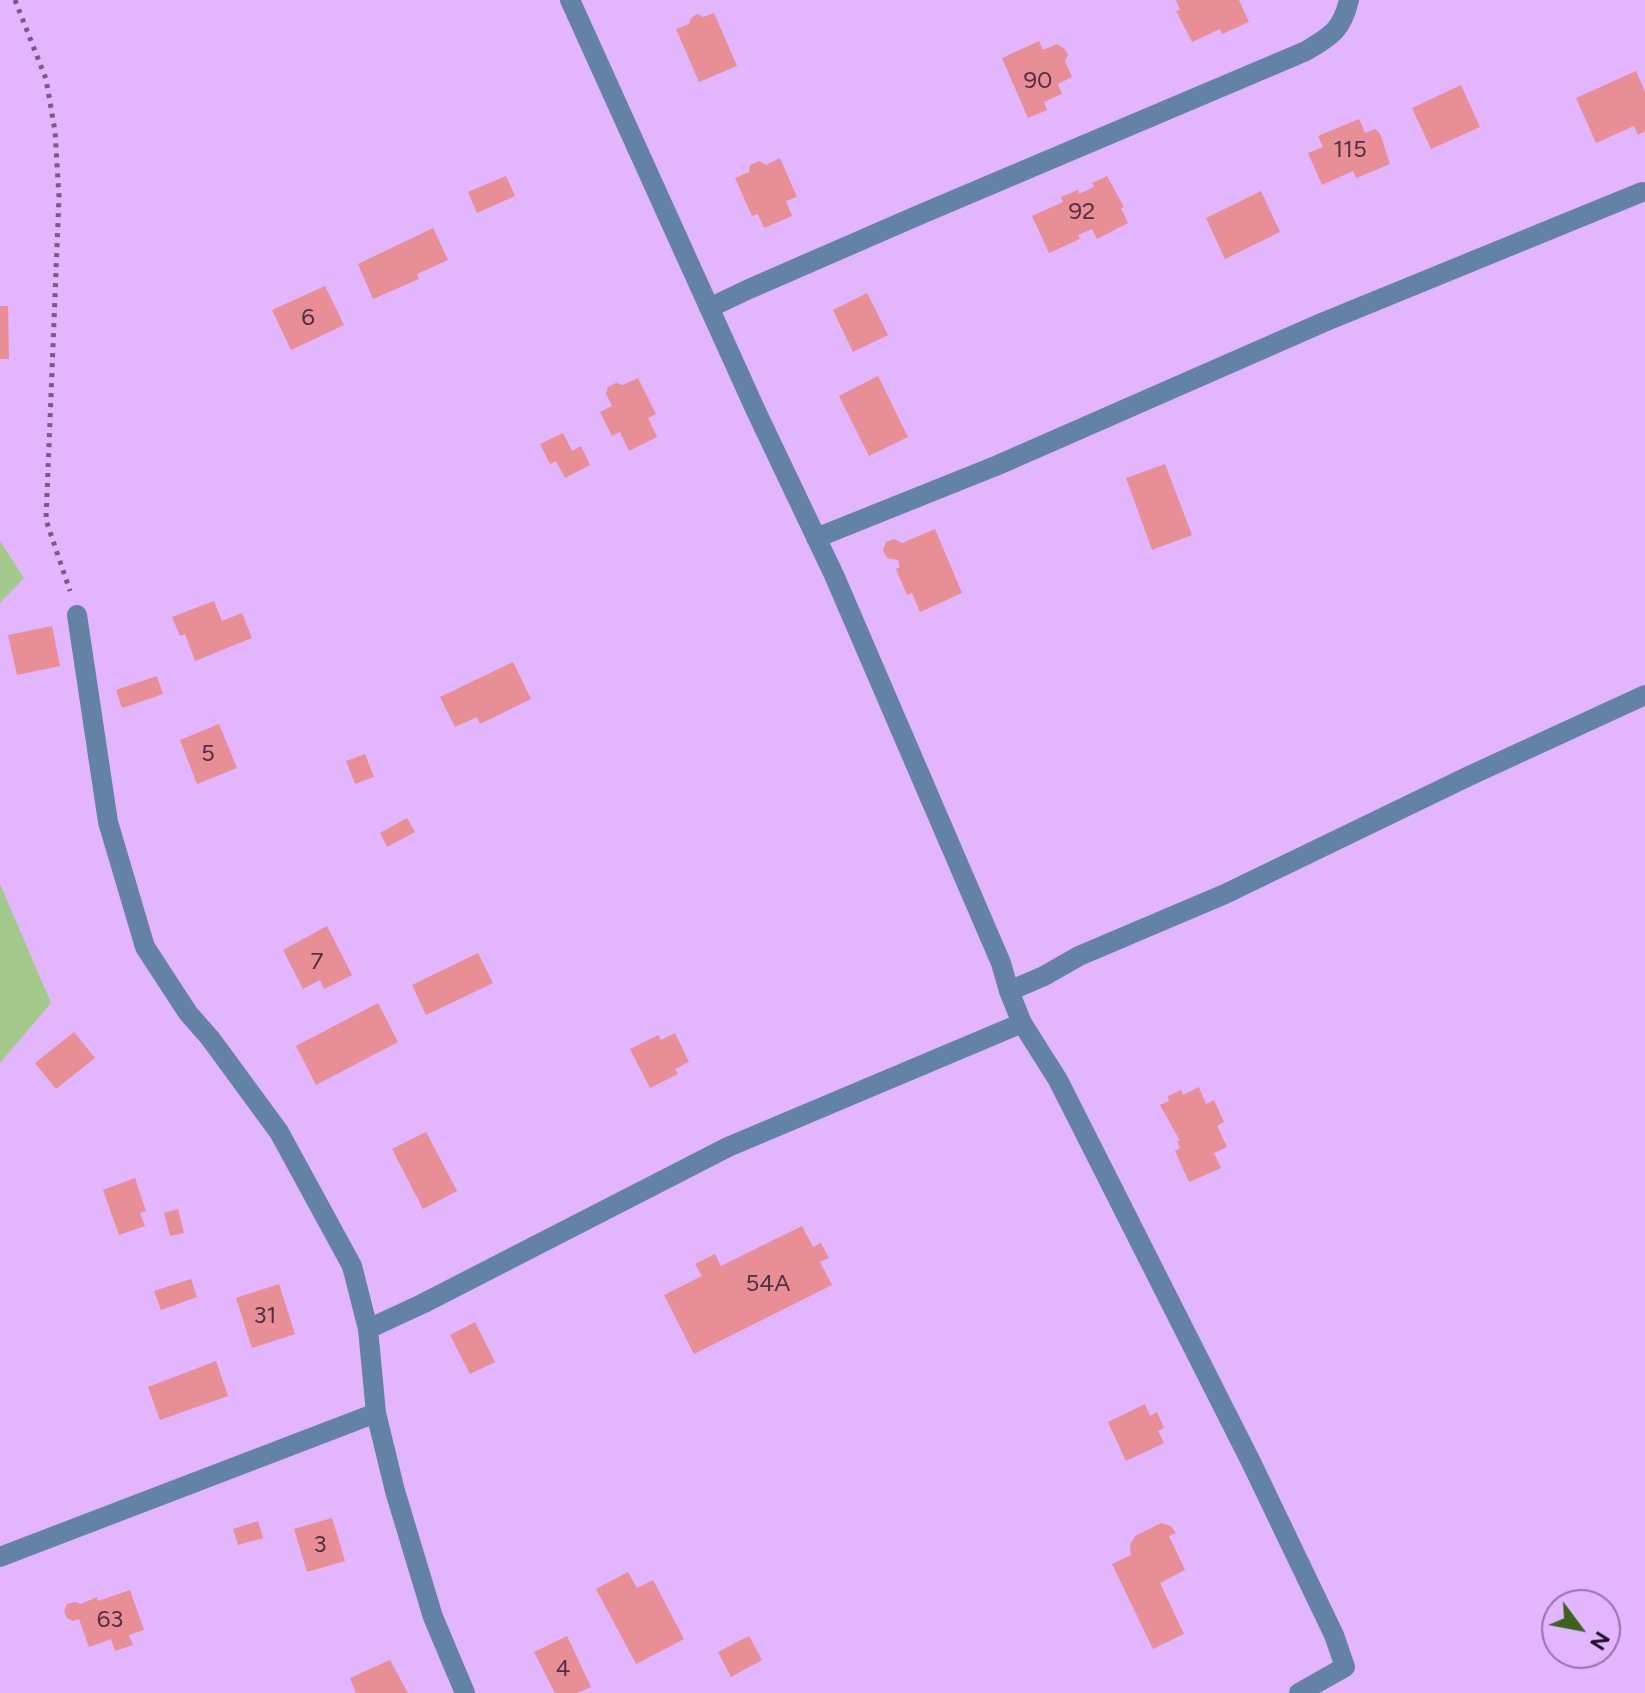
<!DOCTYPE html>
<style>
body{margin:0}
#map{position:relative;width:1645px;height:1693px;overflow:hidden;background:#e3b5fc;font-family:Figtree,sans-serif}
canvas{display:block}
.north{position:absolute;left:1541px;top:1589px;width:80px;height:80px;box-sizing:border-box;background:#e3b5fc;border:2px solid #9573a8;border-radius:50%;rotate:122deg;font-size:22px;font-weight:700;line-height:32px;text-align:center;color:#200f29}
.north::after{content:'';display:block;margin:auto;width:28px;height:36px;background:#3c621b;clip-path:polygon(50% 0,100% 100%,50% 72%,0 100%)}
</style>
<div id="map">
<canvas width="1645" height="1693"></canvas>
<div class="north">N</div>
</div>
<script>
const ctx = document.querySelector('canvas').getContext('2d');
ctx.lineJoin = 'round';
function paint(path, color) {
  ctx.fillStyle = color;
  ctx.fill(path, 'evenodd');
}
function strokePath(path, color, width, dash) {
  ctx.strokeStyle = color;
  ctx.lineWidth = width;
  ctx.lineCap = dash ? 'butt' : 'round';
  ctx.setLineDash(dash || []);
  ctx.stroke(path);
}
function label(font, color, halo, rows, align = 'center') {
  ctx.font = font + ' Figtree,sans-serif';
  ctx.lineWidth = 6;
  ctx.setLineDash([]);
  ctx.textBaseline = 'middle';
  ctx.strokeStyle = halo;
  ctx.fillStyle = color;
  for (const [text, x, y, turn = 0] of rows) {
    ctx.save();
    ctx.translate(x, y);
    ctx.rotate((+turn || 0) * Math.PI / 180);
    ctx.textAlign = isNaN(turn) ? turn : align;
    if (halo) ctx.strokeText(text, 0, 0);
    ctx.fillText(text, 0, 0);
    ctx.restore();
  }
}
const green = new Path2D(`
 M0 541 24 578 0 603Z
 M0 884 51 1003 0 1063Z`);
const building = new Path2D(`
 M1176 0H1239L1249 22 1222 34 1220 29 1192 42 1176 11 1180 10Z
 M714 13 737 66 699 82 676 29 689 24 691 18 697 14 703 17Z
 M1039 41 1043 50 1057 44 1065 49 1068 55 1065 61 1072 77 1058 84 1062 94 1044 102 1047 110 1028 118 1002 58Z
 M1636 71 1645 92V131L1638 135 1634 126 1596 143 1576 98Z
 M1461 85 1480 127 1431 149 1412 108Z
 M1359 119 1365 133 1375 129 1380 133 1390 164 1356 178 1353 171 1322 185 1308 153 1323 147 1318 136Z
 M780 158 797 197 786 201 792 216 764 228 758 214 752 216 735 178 749 172 750 165 760 161 766 165Z
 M506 176 515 196 477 213 468 192Z
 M1107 176 1124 207 1121 208 1128 223 1097 239 1092 229 1078 235 1080 239 1049 253 1032 216 1063 202 1061 197 1078 190 1079 194 1094 187 1092 183Z
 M1261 191 1280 232 1225 259 1206 218Z
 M433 228 448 260 417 274 419 279 373 299 358 264Z
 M325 286 344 325 291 350 272 310Z
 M867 293 888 335 853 352 833 310Z
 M0 306H8L9 359H0Z
 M878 376 908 437 869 456 839 396Z
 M638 378 656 414 648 418 657 437 629 451 620 432 612 436 600 412 612 406 606 394 608 387 616 383 623 385Z
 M563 433 572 451 581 446 590 465 565 478 556 461 550 464 540 444Z
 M1165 464 1192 535 1152 550 1126 478Z
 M935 529 962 593 920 612 912 593 907 595 896 569 900 567 898 560 887 558 883 550 886 542 894 539 902 543Z
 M214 601 222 621 242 613 252 638 195 661 185 634 180 636 172 617Z
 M52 626 60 666 17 675 8 635Z
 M513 662 531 699 480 724 477 717 455 727 440 697Z
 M157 676 163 694 122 708 116 690Z
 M219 724 237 768 197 784 180 740Z
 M365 754 374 777 355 784 346 761Z
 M407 818 415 832 387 847 380 833Z
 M327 926 352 975 324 989 320 980 303 989 283 950Z
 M478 953 493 983 426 1015 412 985Z
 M378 1003 398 1042 316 1085 296 1046Z
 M74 1032 95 1058 56 1089 35 1063Z
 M675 1033 689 1062 675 1069 678 1074 650 1088 630 1049 658 1035 661 1040Z
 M1199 1087 1206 1104 1214 1100 1224 1122 1217 1126 1227 1147 1214 1153 1221 1168 1189 1182 1175 1151 1180 1148 1177 1141H1180L1160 1105 1169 1101 1168 1096 1181 1090 1183 1095Z
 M426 1132 457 1191 423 1209 392 1149Z
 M135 1178 146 1211 140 1213 145 1226 119 1235 103 1190Z
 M178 1209 184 1233 170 1236 164 1213Z
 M802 1226 813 1247 821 1243 829 1258 820 1262 832 1285 694 1354 664 1295 702 1276 695 1264 715 1254 721 1266Z
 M191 1279 197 1297 161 1310 154 1291Z
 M279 1284 295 1334 252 1348 236 1298Z
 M475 1322 495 1362 470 1374 450 1335Z
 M216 1361 228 1396 160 1420 148 1387Z
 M1145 1404 1150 1416 1157 1412 1164 1428 1158 1431 1164 1443 1126 1461 1108 1422Z
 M332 1518 345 1561 307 1572 294 1529Z
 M258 1521 263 1538 238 1545 233 1529Z
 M1161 1523 1171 1526 1176 1533 1169 1536 1185 1570 1160 1583 1184 1634 1153 1649 1112 1564 1131 1555 1130 1545 1135 1536Z
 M628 1572 637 1588 653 1580 684 1639 636 1664 596 1589Z
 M130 1590 144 1630 129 1635 133 1645 115 1651 111 1639 89 1647 79 1619 73 1621 67 1618 64 1611 67 1604 75 1602 81 1604 97 1597 98 1601Z
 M567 1636 591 1687 577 1693H555L534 1652Z
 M749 1636 762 1660 731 1677 718 1652Z
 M390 1660 408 1693H356L350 1678Z`);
const path = new Path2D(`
 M15 0 46 79 55 131 59 197 46 520 70 591`);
const minor = new Path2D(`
 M709 308 749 289 919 215 1306 51C1331 36 1342 30 1349 0
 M816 538 998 465 1324 322 1642 192
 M77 615 108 822 145 947 188 1013 210 1038 279 1132 352 1266 368 1329 376 1413 395 1491 433 1617 465 1693
 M1009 991 1044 976 1079 956 1225 894 1469 776 1645 695
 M1022 1023 1058 1080 1251 1462 1334 1635 1345 1667 1299 1693
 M368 1329 422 1304 728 1147 1022 1023 1009 991 1001 963 834 575 756 411 570 0
 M0 1557 376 1413`);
const numberNames = [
 ["90",1038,81],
 ["115",1350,150],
 ["92",1082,212],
 ["6",308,318],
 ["5",208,754],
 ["7",317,962],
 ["54A",768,1284],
 ["31",265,1316],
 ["3",320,1545],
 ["63",110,1620],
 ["4",563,1669]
];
paint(green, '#a4c98c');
paint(building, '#e78e97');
strokePath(path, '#785a89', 5, [4, 6]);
strokePath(minor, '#6382a6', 20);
label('24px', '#522f44', null, numberNames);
</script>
